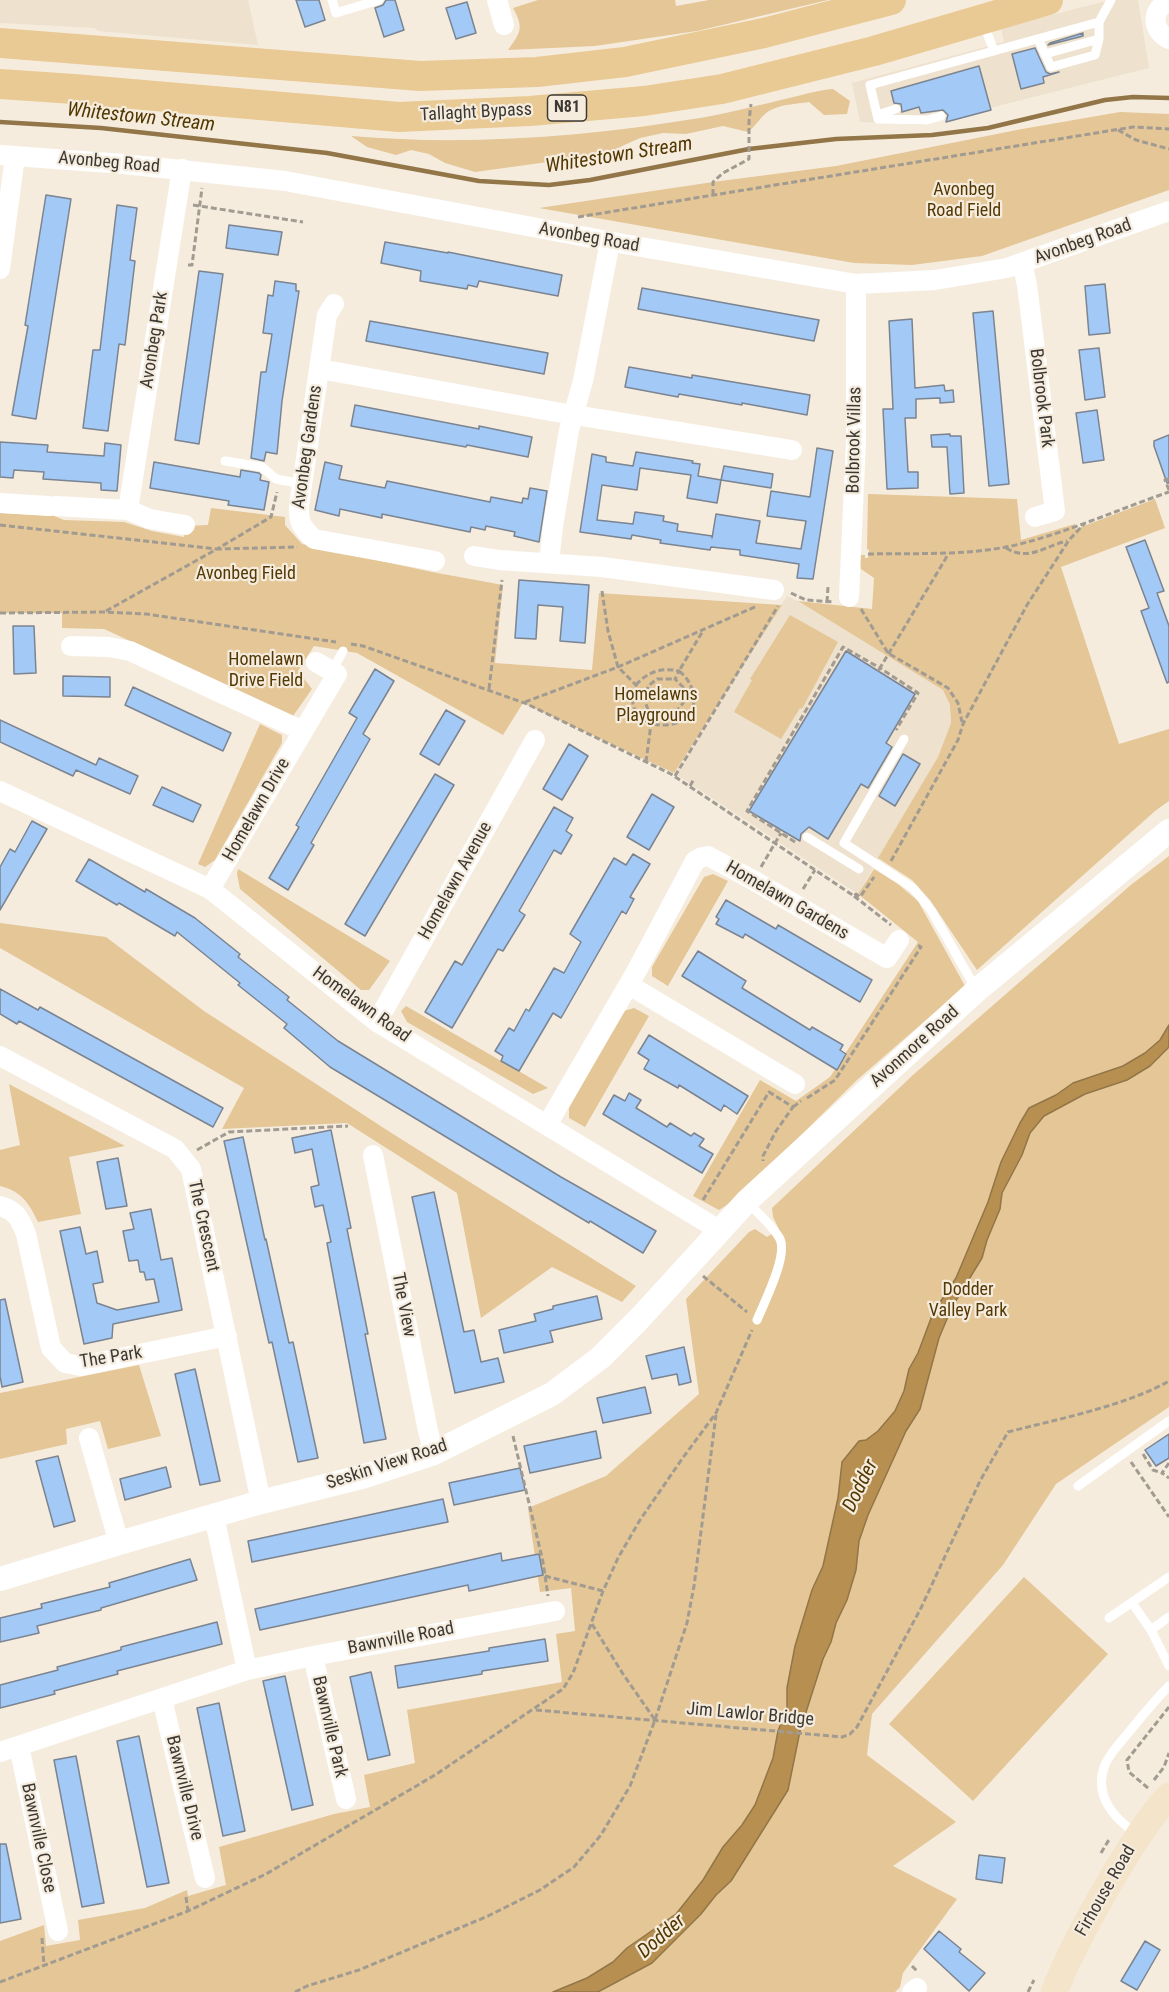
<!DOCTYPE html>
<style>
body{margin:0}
canvas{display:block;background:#f5ecde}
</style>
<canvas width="1169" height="1992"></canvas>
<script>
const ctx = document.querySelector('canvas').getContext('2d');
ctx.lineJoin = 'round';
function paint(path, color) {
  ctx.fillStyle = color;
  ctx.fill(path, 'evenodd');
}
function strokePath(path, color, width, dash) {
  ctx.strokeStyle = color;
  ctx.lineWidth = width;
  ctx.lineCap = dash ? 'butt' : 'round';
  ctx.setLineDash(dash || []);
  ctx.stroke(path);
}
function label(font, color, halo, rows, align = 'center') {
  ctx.font = font + ' "Roboto Condensed",sans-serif';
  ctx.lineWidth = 4.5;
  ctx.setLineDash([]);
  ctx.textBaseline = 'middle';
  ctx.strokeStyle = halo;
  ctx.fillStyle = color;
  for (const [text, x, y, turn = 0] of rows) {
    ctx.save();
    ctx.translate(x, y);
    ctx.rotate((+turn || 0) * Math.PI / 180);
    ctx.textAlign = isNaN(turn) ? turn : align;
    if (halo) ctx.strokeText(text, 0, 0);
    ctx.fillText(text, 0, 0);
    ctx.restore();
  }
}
const built = new Path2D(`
 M0 0H248L258 45 98 31 95 28 0 23Z
 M1110 0H1138L1149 68 922 125 860 122 852 83 1004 42 1001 28Z
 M787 596 798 601 943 690 950 705 951 723 938 757 858 894 674 773Z`);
const green = new Path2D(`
 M538 0H675L676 6 709 0H828L697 31 595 46 508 50C521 32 524 28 513 8Z
 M833 89 850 101 847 114 824 115 809 102C796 104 781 104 769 111 762 115 756 126 748 132L723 126 686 134 663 133 640 138 589 161 577 164 548 162 475 172 445 163 429 154 411 150 396 155 367 147 351 136C467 146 585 137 700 118 730 113 759 105 789 98 803 95 818 90 833 89Z
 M1120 112 1169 114V190L982 256 912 265 854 263 539 208 713 182 836 166 1022 129Z
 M868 494 1017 499 1021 540 1075 524 1076 529 1155 499 1165 528 1061 567 1119 744 1169 729V801L1155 811 977 970 930 900 912 880 878 858 938 757 951 723 950 705 943 690 798 601 872 609 874 578 861 569 858 555H865V558H868L869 550 867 549Z
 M211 508 285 517V525L302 544 432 572 503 585 495 663 592 670 599 593 782 605 674 773 523 703 503 735 357 653 314 646 298 671 312 689 293 716 104 629 62 628V613H0V513L54 516 64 520 124 522 152 531 184 537 185 526 208 525Z
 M790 615 838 642 802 709 800 708 781 739 734 712 752 680 750 679Z
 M260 724 282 735V743L215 860 205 867 198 864Z
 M1169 856V1407L1056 1484 1003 1565 872 1714 867 1755 956 1822 893 1866 957 1899 903 1973 900 1987 895 1992H0V1941L44 1925 46 1946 80 1940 78 1920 145 1908 187 1890 188 1896 226 1885 219 1847 334 1814 370 1807 364 1775 415 1763 407 1710 562 1682 556 1634 575 1631 571 1588 540 1592 528 1508 606 1476 699 1394 686 1299 749 1232 755 1229 767 1237 779 1229 773 1217 772 1208 913 1075 1132 884Z
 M238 869 390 961 369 990H361L240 889 237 874Z
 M874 869 898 884 918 901 965 986 857 1080 736 1199 719 1210 693 1196 760 1080 796 1101 830 1077 918 942 858 894Z
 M713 874 728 881 668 986 652 976V967L704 877Z
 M0 923 106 937 204 1011 393 1134 636 1286 622 1302 552 1267 481 1318 457 1193 347 1123 222 1129 244 1088 0 948Z
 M406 1006 548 1088 533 1094 407 1022 401 1011Z
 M634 1008 649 1016 585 1127 569 1118V1108L624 1011Z
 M9 1084 125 1146 69 1157 81 1214 38 1222C29 1203 21 1191 0 1186V1150L20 1145Z
 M139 1365 161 1436 108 1449 100 1421 66 1429 67 1444 0 1459V1393Z
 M1024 1577 1108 1654 973 1801 889 1724Z`);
const water = new Path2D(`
 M1169 1025V1047L1150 1066 1127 1080 1085 1094 1044 1116 1030 1133 1022 1155 1002 1193 1000 1209 987 1240 982 1258 952 1307 939 1338 920 1409 906 1431 868 1515 859 1541 856 1570 847 1600 836 1623 831 1642 823 1659 800 1731 788 1790 731 1881 716 1895 701 1914 652 1963 598 1992H553L587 1978 613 1962 627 1948 676 1914 703 1880 723 1847 742 1825 755 1805 773 1758 778 1731 787 1708V1688L795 1646 812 1590 823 1566 838 1498 842 1462 859 1441 866 1440 878 1431 895 1411 904 1391 909 1369 918 1353 933 1313 956 1278 988 1202 1001 1162 1020 1123 1029 1108 1056 1095 1073 1083 1123 1066 1145 1053 1160 1040Z`);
const stream = new Path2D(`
 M0 122 101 128 327 153 479 181 549 185 590 180 749 149 836 139 932 135 988 128 1105 100 1133 97 1169 98`);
const building = new Path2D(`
 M296 0H319L325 20 305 27Z
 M386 0H395L404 30 384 37 375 8 383 5Z
 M467 2 476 33 456 39 446 8Z
 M1083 33V36L1048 45 1050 43Z
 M1035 48 1046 72 1050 74 1059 72 1043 77 1044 83 1021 89 1012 54Z
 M979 66 991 110 946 122 948 115 943 110 921 113 919 107 902 112 901 104 894 103 891 91Z
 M46 195 71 199 36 419 12 415 28 326 25 325Z
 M117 205 137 208 130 260 135 261 125 345 119 344 108 431 83 428 93 350H100Z
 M229 225 282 232 278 255 226 248Z
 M385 242 448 253V252L562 275 558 296 479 281 477 287 468 285 467 289 420 281 421 271 381 263Z
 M199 271 223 274 199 444 175 440Z
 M275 281 296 284V291H299L282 401 277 454 266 452 264 461 251 458 261 372H266L272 334 263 333 268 295 273 296Z
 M1105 284 1110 333 1089 335 1085 286Z
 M642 288 819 320 814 341 638 309Z
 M993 311 1009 484 989 486 973 313Z
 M912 319 915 388 944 385 945 391 953 390 954 402 940 403V398L916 399V418H905L908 472H918V488L887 489 883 409H893L889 321Z
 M370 321 548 353 544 374 366 341Z
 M1099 348 1105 397 1085 400 1079 350Z
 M629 367 692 378V375L810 395 807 415 742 403V405L679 394 678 397 625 387Z
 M355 405 479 429V426L532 437 528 457 467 445 466 447 351 426Z
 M1097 410 1104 460 1083 463 1076 413Z
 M950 434V436H961L964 493 950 494 947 447H932L931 435Z
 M1169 435V483H1167L1154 446V441Z
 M0 442 48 445 47 452 104 456 105 443 121 445 117 491 101 490V483L43 479 44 472 14 470 13 478 0 477Z
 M817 448 833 451 813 579 797 578 799 564 740 555V550L711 547 710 550 660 543 661 540 632 535 631 539 580 532 592 454 606 457V462L633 466 636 452 693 461 692 463 700 464 698 476 721 480 717 503 687 498 691 475 640 468 637 490 602 485 597 520 633 524 635 512 664 516 663 521 678 524 677 531 712 536V538L716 514 760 521 756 543 801 549 806 521 767 516 771 491 810 497Z
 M154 462 240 477 241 470 259 473 261 475 260 480 269 482 264 510 228 505 229 501 150 488Z
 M325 462 342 466 339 479 385 488 387 481 490 502 491 497 522 503 523 498 528 499 530 488 547 491 539 542 514 536 515 532 486 526 485 530 471 527 470 532 382 514V518L340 509 339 516 315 510Z
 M724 466 773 474 771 488 721 480Z
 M1145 540 1164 591 1157 593 1169 626V682L1167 683 1141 611 1149 608 1126 547Z
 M519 580 589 585 585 643 560 641 563 607 538 605 536 639 515 638Z
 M13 626H34L36 673 14 674Z
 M846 651 915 694 886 743 892 747 868 788 861 784 828 839 809 827 801 834 800 841 749 811Z
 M375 669 394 681 363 734 370 739 311 843 314 845 288 890 269 878 299 827 296 825 357 718 349 713Z
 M63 676 110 677V697L63 696Z
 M133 687 231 733 223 751 125 705Z
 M446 710 465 721 439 765 420 754Z
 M0 720 96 765 99 758 138 776 130 794 76 770 73 776 0 742Z
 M569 744 588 756 562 800 543 789Z
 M903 754 920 764 895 806 879 796Z
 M435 774 454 785 365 936 345 924Z
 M162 787 201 805 193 822 153 805Z
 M652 794 674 807 649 850 627 837Z
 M554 807 573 818 566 831 572 835 561 854 554 850 519 911 525 915 503 951 498 949 452 1028 425 1012 455 961 462 965Z
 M32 821 47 829 0 910V867L10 849 15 852Z
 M633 854 650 864 630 897 634 899 626 914 622 911 561 1018 553 1013 519 1071 501 1061 503 1056 495 1051 509 1028 514 1031 526 1009 529 1011 554 968 564 973 581 942 570 934 614 858 626 865Z
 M89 859 145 892 146 889 195 918 240 954 238 957 289 997 287 1000 338 1041 561 1177 656 1231 643 1253 590 1221 589 1223 579 1217 330 1067 284 1028 287 1024 238 985 240 983 177 932 175 936 119 903 117 905 76 881Z
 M726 900 776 929 778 925 872 980 860 1002 745 934 743 938 716 924 719 919 716 917Z
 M698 951 746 981 742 988 810 1030 812 1027 843 1045 840 1050 846 1054 837 1070 682 976Z
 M0 989 38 1010 40 1007 223 1108 213 1127 19 1021 17 1024 0 1014Z
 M649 1035 748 1096 737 1114 724 1105 721 1111 679 1085 678 1088 644 1069 649 1060 638 1053Z
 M629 1093 641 1100 636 1108 646 1114 667 1127 670 1123 691 1136 694 1133 704 1139 699 1146 713 1154 702 1173 603 1114 614 1095 625 1101Z
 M331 1130 351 1228 347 1229 368 1334H365L386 1439 364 1443 327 1243 331 1242 323 1205 315 1207 311 1187 319 1185 312 1149 295 1153 292 1138Z
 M243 1137 265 1240 266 1239 289 1343 293 1342 318 1458 298 1462 272 1342 269 1343 224 1141Z
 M118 1158 127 1206 106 1209 97 1162Z
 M434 1192 464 1332 474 1330 481 1362 498 1358 504 1382 455 1393 412 1197Z
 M151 1209 161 1260 172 1258 182 1310 113 1324 112 1338 84 1344 60 1231 80 1227 86 1254 97 1251 103 1282 93 1284 97 1303 117 1310 159 1302 154 1279 146 1280 144 1272H140L138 1260 129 1261 123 1231 134 1229 130 1213Z
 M597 1296 602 1319 550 1331 553 1342 504 1353 499 1330 536 1321 534 1314 553 1309V1306Z
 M5 1299 23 1382 2 1387 0 1376V1300Z
 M684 1347 691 1382 679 1385 677 1374 652 1379 646 1356Z
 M195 1369 220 1481 200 1485 175 1374Z
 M645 1387 651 1413 603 1423 597 1398Z
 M596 1431 601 1458 530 1473 524 1446Z
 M1169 1434V1458L1156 1466 1145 1450Z
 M58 1456 75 1521 54 1527 36 1461Z
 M166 1467 171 1487 125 1500 120 1479Z
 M520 1468 525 1490 454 1505 449 1483Z
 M443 1499 448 1522 252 1562 248 1541Z
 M501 1553 502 1561 539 1554 543 1575 469 1591 468 1585 260 1630 255 1609Z
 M190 1559 197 1580 101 1608V1610L37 1626 39 1633 0 1642V1618L42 1608 41 1604 110 1587 109 1583Z
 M217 1622 222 1644 117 1671 118 1674 54 1691 55 1694 0 1708V1685L58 1670 57 1667 121 1650V1647Z
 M545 1639 548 1661 482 1671V1674L398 1688 395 1666 489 1651V1648Z
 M371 1672 390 1755 368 1760 350 1677Z
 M285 1676 313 1805 292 1810 263 1681Z
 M219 1703 245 1831 223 1836 197 1708Z
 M139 1736 169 1883 147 1887 117 1741Z
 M76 1756 104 1903 82 1907 54 1760Z
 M0 1844H6L21 1919 0 1923Z
 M979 1855 1005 1858 1002 1883 976 1879Z
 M939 1931 961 1949 959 1952 985 1973 969 1991 924 1949Z
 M1145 1941 1160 1950 1137 1990 1121 1981Z`);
const path = new Path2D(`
 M1118 130 1136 140 1169 149
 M713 195V182L723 173 749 159V121L751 104
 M193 205 303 222
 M578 217 1133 127 1169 129
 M188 265H192L202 188
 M1169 479 1165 480 1169 490
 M0 525 217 549 271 517 277 492
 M1006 548C1029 562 1044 546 1067 541
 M868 554C919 553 971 556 1020 544 1071 531 1119 509 1169 492
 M602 591 608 631 618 667 636 685C635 691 632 697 633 704 637 725 667 731 684 719 701 707 694 682 679 671L704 629
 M791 593 806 600 834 602
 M827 602 828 587
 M861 609 888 653 948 688 958 703 962 722
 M106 611 217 549 297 547
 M0 613 105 612 146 614 336 642
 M351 644 363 646 527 704 671 774 854 896 856 894 860 897 874 877
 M878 671 880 668 918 693 896 730
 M636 685C647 672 662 667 679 671L675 679 683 687V703C677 712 670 717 660 716
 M489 689 502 580
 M525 702 618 667 757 606
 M648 710 645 701 648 686 657 679H675
 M646 762 651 724
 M675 776 778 606
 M690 786 694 779
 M795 842 747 811 843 647 880 668 946 558 947 553
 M891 861 958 740 963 724 1027 605 1069 540 1085 523
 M761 867 781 833
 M803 889 815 870
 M854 896 891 925
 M807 1098 835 1080 921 947 916 944
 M793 1107 801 1101
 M197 1150 229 1132 348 1126
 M703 1200 769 1092 793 1107 776 1131 763 1156V1161
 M703 1276 747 1312
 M513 1436 543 1562 548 1596
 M1143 1454 1153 1470 1162 1473
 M1131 1462 1169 1517
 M1169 1463 1162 1473 1169 1478
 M545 1576 603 1591
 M592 1624 623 1674 655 1720
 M536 1710 842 1737 850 1734 857 1727 921 1608 980 1481 1008 1432C1058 1419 1125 1406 1169 1381
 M1154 1780 1164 1767 1169 1753
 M1148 1788 1129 1772 1127 1760 1169 1707
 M1101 1853 1110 1838
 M186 1897 188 1911
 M42 1938 44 1966
 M912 1966 918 1972
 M0 1982 188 1911 266 1874 435 1775 563 1689 573 1673 603 1591 618 1558 640 1520 682 1459 716 1413 752 1330
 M295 1992 307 1986 359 1970 424 1943 488 1916 540 1890 574 1867 601 1835 630 1786 655 1720 687 1623 694 1586 716 1415
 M1028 1992 1034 1980`);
const service = new Path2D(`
 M332 0 336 13 379 0
 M981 24 986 30 994 51
 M1038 39 1045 54 1099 39V22
 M1045 54 1051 67 1095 55 1099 39
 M877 115 896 109
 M941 116 927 120 878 119 870 85 1099 22 1111 0
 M225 461 262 467 276 479 302 484
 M332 671 343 651
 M904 739 844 843 913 888 931 910 976 989
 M807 837 859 869
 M749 1203C758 1214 773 1226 780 1239 788 1256 764 1303 757 1320
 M1078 1486 1169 1421
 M1132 1603 1151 1630 1169 1666
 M1109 1618 1169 1577
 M1151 1630 1169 1617
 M1137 1834C1114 1819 1093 1795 1105 1765 1109 1754 1121 1742 1129 1732 1142 1716 1155 1700 1169 1686`);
const minor = new Path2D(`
 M497 0 504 25
 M1169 2C1150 9 1152 31 1169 39
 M0 155 124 164 285 181 624 244 856 284 935 280 1007 268 1169 211
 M1022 263 1027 285 1055 511 1035 517
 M0 269 15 156
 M334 304 327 315 299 506C298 522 302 528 314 539L435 561
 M320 369 556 412 792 450
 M0 503 49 506
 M56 506 128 510 150 519 185 525
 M128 510 182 169
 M474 556 499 560 602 567 774 590
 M549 563 553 526 569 430 583 381 610 242
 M849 597 856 441V284
 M71 646 109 647 130 651 303 731
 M0 791 210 889 377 1022 719 1230
 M210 889 337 674 316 662
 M629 985 795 1084
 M377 1022 535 740
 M0 1056 175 1149 191 1169 261 1502
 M547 1125 636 972 695 861 702 857 708 856 753 880 887 958 899 940
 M373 1155 428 1431 434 1453
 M0 1206C16 1210 20 1219 26 1234L51 1348 65 1363 81 1366 227 1336
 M89 1438 119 1543
 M214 1516 247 1670
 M313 1656 346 1799
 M162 1699 205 1878
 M19 1746 58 1931
 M0 1752 247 1670 313 1656 555 1611
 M912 1992 917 1988`);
const tertiary = new Path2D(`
 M0 1579 119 1543 261 1502 365 1476 434 1453 552 1394 600 1358 640 1318 747 1201 977 990 1169 831`);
const secondary = new Path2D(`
 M1054 1992C1073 1945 1097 1903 1123 1860 1137 1838 1151 1815 1169 1796`);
const primary = new Path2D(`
 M0 43 420 76 537 72 625 62 764 33 891 0
 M0 84 74 89 399 117 530 111 644 101 722 89 874 51 1048 0`);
const shields = [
 [567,108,39]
];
const shieldNames = [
 ["N81",567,108]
];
const streetNames = [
 ["Tallaght Bypass",476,113,-3],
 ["Avonbeg Road",109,163,5],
 ["Avonbeg Road",589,238,10],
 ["Avonbeg Road",1083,242,-20],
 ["Avonbeg Park",155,340,-81],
 ["Bolbrook Park",1041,398,83],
 ["Bolbrook Villas",855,440,-89],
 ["Avonbeg Gardens",308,447,-82],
 ["Homelawn Drive",257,810,-60],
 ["Homelawn Avenue",456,881,-61],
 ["Homelawn Gardens",787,901,30],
 ["Homelawn Road",361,1005,36],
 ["Avonmore Road",915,1047,-42],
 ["The Crescent",203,1226,78],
 ["The View",403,1305,79],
 ["The Park",111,1358,-9],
 ["Seskin View Road",387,1465,-18],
 ["Bawnville Road",401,1639,-11],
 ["Jim Lawlor Bridge",750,1715,5],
 ["Bawnville Park",329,1727,77],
 ["Bawnville Drive",184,1788,76],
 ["Bawnville Close",38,1838,78],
 ["Firhouse Road",1106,1891,-60]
];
const parkNames = [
 ["Avonbeg",964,190],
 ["Road Field",964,211],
 ["Avonbeg Field",246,574],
 ["Homelawn",266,660],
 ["Drive Field",266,681],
 ["Homelawns",656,695],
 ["Playground",656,716],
 ["Dodder",968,1290],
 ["Valley Park",968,1311]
];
const waterNames = [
 ["Whitestown Stream",141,118,6],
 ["Whitestown Stream",619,156,-9],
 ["Dodder",861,1486,-64],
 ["Dodder",662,1937,-41]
];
paint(built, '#eee1cd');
paint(green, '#e4c697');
paint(water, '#b79051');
strokePath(water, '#927648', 1.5);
strokePath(stream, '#927648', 4.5);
paint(building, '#a3c9f6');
strokePath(building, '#7b8490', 1.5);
strokePath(path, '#a19b91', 3, [6, 3]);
strokePath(service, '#fff', 9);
strokePath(minor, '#fff', 20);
strokePath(tertiary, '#fff', 24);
strokePath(secondary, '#f4e4ca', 27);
strokePath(primary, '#eaca94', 30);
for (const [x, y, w] of shields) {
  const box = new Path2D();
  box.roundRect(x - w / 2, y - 13, w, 26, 4.5);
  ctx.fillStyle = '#f5ecde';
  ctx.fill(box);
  strokePath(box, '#3c3934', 1.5);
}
label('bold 16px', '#3c3934', null, shieldNames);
label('18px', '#3c3934', '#f5ecde', streetNames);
label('18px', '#553904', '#f5ecde', parkNames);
label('italic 20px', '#523701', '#f5ecde', waterNames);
</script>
